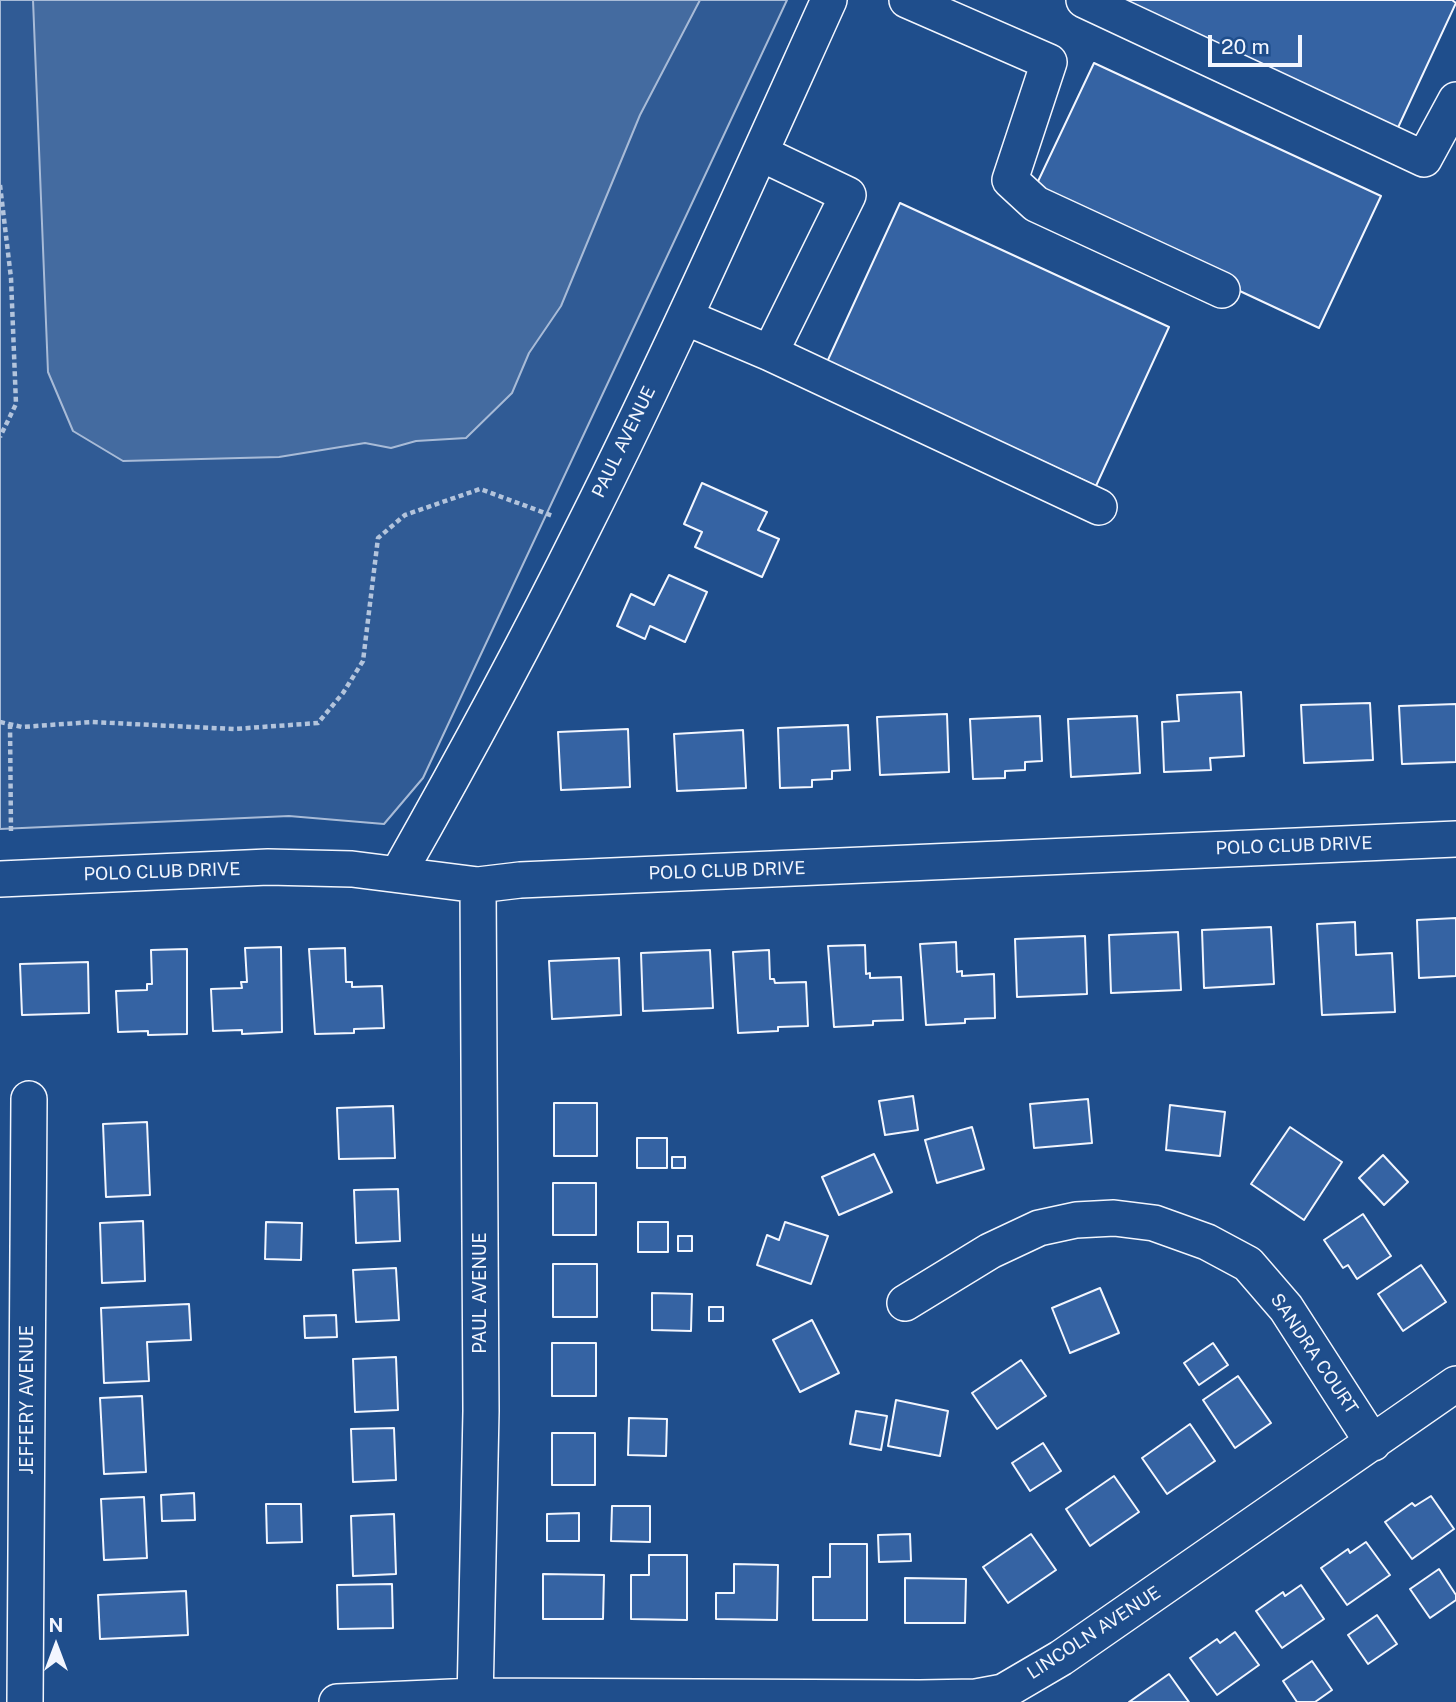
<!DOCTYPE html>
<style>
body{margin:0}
#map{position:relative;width:1456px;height:1702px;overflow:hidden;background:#1f4e8c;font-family:"Public Sans",sans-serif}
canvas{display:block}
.north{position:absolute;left:21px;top:1611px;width:70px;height:70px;-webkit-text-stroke:5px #1f4e8c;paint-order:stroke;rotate:0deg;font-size:19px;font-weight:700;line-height:28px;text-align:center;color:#f2f6ff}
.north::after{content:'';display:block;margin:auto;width:24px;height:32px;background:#f2f6ff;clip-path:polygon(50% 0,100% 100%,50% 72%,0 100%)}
.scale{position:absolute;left:1208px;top:35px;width:94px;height:32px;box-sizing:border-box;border:4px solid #f2f6ff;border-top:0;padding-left:9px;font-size:21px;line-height:24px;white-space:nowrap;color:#f2f6ff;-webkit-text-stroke:5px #1f4e8c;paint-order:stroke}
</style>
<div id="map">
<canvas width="1456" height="1702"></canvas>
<div class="north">N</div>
<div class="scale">20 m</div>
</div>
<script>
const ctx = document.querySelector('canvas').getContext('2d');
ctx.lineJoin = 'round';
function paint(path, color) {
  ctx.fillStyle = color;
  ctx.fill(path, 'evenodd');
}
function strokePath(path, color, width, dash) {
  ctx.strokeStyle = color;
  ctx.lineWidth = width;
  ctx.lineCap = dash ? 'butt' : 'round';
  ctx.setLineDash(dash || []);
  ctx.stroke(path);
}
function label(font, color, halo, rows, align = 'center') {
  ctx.font = font + ' "Public Sans",sans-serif';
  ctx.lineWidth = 5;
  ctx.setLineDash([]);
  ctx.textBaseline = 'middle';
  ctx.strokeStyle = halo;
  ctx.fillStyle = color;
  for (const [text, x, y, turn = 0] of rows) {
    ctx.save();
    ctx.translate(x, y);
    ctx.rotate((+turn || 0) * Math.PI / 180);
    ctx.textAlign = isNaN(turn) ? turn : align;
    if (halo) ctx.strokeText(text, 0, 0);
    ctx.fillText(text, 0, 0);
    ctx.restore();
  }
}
const built = new Path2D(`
 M0 0H787L423 778 384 824 289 816 0 829Z`);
const water = new Path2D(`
 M33 0H700L640 115 561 306 529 353 512 393 466 438 416 441 391 448 365 443 279 457 123 461 73 431 48 372Z`);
const building = new Path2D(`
 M1105 0H1452L1456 3 1395 134Z
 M1094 63 1381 196 1319 328 1032 194Z
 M900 203 1169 327 1096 486 827 362Z
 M702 483 767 512 758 530 779 539 762 577 695 547 702 532 684 524Z
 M669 575 707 592 685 642 650 626 645 639 617 626 631 594 654 605Z
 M1241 692 1244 756 1210 758 1211 770 1164 772 1162 722 1179 721 1177 695Z
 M1370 703 1373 760 1304 763 1301 705Z
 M1456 704V762L1402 764 1399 706Z
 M947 714 949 772 880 775 877 717Z
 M1040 716 1042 761 1025 762V770L1005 771V778L973 779 970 719Z
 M1137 716 1140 773 1071 777 1068 719Z
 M848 725 850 770 832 771V779L812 780V787L780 788 778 728Z
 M628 729 630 787 561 790 558 732Z
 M743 730 746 788 677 791 674 734Z
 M1456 918V976L1419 978 1417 920Z
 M1355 922 1356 955 1392 953 1395 1012 1322 1015 1317 924Z
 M1271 927 1274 984 1204 988 1202 930Z
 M1178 932 1181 990 1111 993 1109 935Z
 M1085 936 1087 994 1017 997 1015 939Z
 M956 942 957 972 962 971V976L994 974 995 1018 965 1019V1023L926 1025 920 944Z
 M865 945 866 974 870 973V978L901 977 903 1020 873 1021V1025L834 1027 828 946Z
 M281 947 282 1032 242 1034V1030L213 1031 211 989 242 988 241 982H247L245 948Z
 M345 948 346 982H352V987L382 986 384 1028 354 1029V1033L315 1034 309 949Z
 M187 949V1034L148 1035V1031L118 1032 116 991 147 990V984H152L151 950Z
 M710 950 713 1008 643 1011 641 953Z
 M769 950 770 979H774L775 983 806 982 808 1026 778 1027V1031L738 1033 733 952Z
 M619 958 621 1015 552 1019 549 961Z
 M88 962 89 1013 22 1015 20 964Z
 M913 1096 918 1130 885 1135 879 1101Z
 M1088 1099 1092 1143 1034 1148 1030 1104Z
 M554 1103H597V1156H554Z
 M1170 1105 1225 1112 1220 1156 1166 1150Z
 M393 1106 395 1158 339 1159 337 1108Z
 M147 1122 150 1195 106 1197 103 1124Z
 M972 1127 984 1169 937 1183 925 1140Z
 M1290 1127 1342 1162 1304 1220 1251 1184Z
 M637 1138H667V1168H637Z
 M874 1154 892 1192 839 1215 822 1177Z
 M1383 1155 1408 1182 1384 1205 1359 1178Z
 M672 1157H685V1168H672Z
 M553 1183H596V1235H553Z
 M398 1189 400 1241 356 1243 354 1190Z
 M1363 1214 1391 1256 1357 1279 1348 1265 1343 1268 1324 1240Z
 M143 1221 145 1281 102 1283 100 1223Z
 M266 1222 302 1223 301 1260 265 1259Z
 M638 1222H668V1252H638Z
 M785 1222 828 1236 811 1284 757 1265 767 1235 779 1240Z
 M678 1236H692V1251H678Z
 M553 1264H597V1317H553Z
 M1421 1265 1446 1302 1403 1331 1378 1294Z
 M396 1268 399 1320 356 1322 353 1270Z
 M1100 1288 1119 1333 1070 1353 1052 1308Z
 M652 1293 692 1294 691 1331 652 1330Z
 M189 1304 191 1340 147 1342 149 1381 104 1383 101 1308Z
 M709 1307H723V1321H709Z
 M336 1315 337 1337 305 1338 304 1316Z
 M812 1320 839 1373 800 1392 773 1340Z
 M552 1343H596V1396H552Z
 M1213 1343 1228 1365 1199 1385 1184 1363Z
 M396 1357 398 1410 355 1412 353 1359Z
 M1021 1360 1046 1396 997 1429 972 1393Z
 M1238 1376 1271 1423 1235 1448 1203 1400Z
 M142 1396 146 1472 104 1474 100 1398Z
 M896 1400 948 1411 940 1456 888 1446Z
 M856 1411 887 1416 881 1450 850 1444Z
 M629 1418 667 1419 666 1456 628 1455Z
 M1190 1424 1215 1461 1167 1494 1142 1458Z
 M394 1428 396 1480 353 1482 351 1429Z
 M552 1433H595V1485H552Z
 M1043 1443 1061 1471 1030 1491 1012 1463Z
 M1114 1476 1139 1512 1090 1546 1066 1509Z
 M194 1493 195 1520 162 1521 161 1495Z
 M1431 1496 1454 1529 1412 1559 1385 1522 1412 1503 1415 1506Z
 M144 1497 147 1558 104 1560 101 1499Z
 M266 1504H301L302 1542 267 1543Z
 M612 1506H650V1542L611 1541Z
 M579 1513V1541H547V1514Z
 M394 1514 396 1574 353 1576 351 1516Z
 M910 1534 911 1561 879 1562 878 1535Z
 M1031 1534 1056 1570 1008 1603 983 1567Z
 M1366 1542 1390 1575 1347 1605 1321 1568 1348 1549 1350 1553Z
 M830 1544H867V1620H813V1577H830Z
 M649 1555H687V1620L631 1619V1575H649Z
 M734 1564 778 1565 777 1620 716 1619V1593H734Z
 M1439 1569 1456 1595V1600L1430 1618 1410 1589Z
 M543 1574 604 1575 603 1619H543Z
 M905 1578 966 1579 965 1623H905Z
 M392 1584 393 1628 338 1629 337 1585Z
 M1301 1585 1324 1619 1282 1648 1256 1611 1283 1592 1285 1596Z
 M186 1591 188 1635 100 1639 98 1595Z
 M1377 1615 1397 1644 1368 1664 1348 1635Z
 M1235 1632 1259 1665 1217 1695 1190 1658 1217 1639 1220 1643Z
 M1312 1661 1332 1690 1315 1702H1297L1283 1681Z
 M1169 1674 1189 1702H1129Z`);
const path = new Path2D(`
 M0 185 11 278 16 404 0 437
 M0 722 22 727 92 722 234 729 318 723 343 693 363 661 378 538 405 515 480 489 553 516
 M10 724 11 834`);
const minor = new Path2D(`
 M907 0 1049 62 1010 180 1036 204 1222 290
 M1084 0 1424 159 1456 100
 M760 153 848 195 770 353 1099 507
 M685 317 770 353
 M398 874C462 761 525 645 583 528 670 355 749 177 829 0
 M0 879 268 867 352 869 478 885 520 880 1456 839
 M905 1303 990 1251 1039 1228 1076 1220 1114 1218 1154 1223 1207 1242 1248 1264 1286 1308 1373 1443
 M25 1702 29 1099
 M337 1702 475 1696 920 1698 976 1697 1003 1692 1061 1658 1456 1384
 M475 1702 481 1411 478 885`);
const streetNames = [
 ["PAUL AVENUE",624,442,-64],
 ["POLO CLUB DRIVE",1294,846,-2],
 ["POLO CLUB DRIVE",727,871,-2],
 ["POLO CLUB DRIVE",162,872,-2],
 ["PAUL AVENUE",480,1293,-90],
 ["SANDRA COURT",1314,1354,56],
 ["JEFFERY AVENUE",27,1400,-90],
 ["LINCOLN AVENUE",1094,1633,-33]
];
paint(built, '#305b95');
strokePath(built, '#a8bbd7', 2);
paint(water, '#446ba0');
strokePath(water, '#a8bbd7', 2);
paint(building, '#3563a3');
strokePath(building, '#f2f6ff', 2);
strokePath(minor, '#f2f6ff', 38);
strokePath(path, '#b3c4dc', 4.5, [5, 3.5]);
strokePath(minor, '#1f4e8c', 35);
label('18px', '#f2f6ff', '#1f4e8c', streetNames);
</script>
